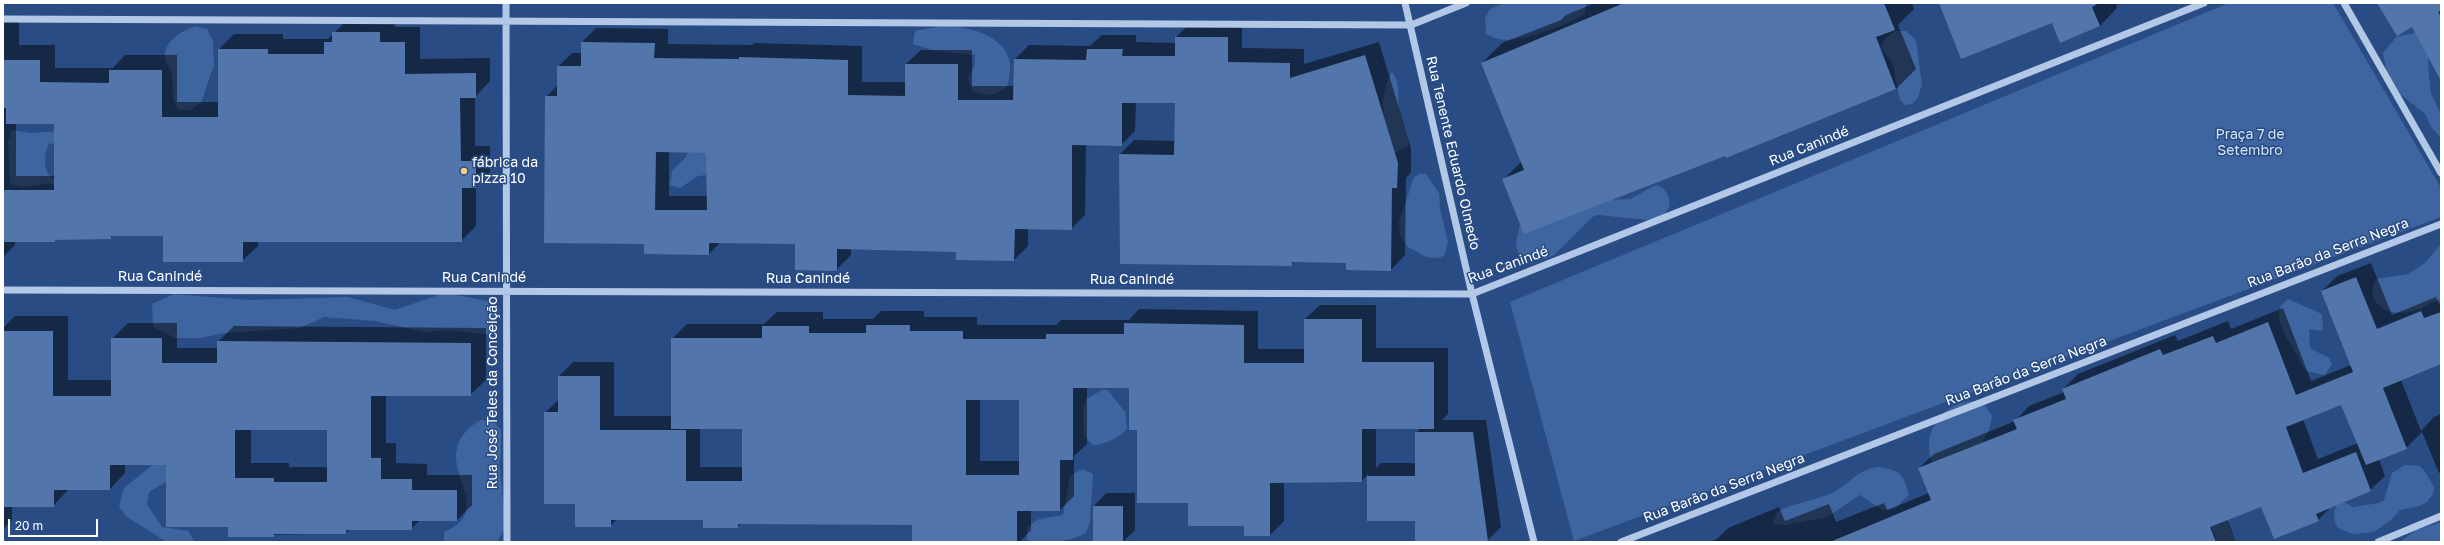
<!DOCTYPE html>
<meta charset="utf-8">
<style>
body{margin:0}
#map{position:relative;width:2444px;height:545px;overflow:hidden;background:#294c84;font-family:"Golos Text",sans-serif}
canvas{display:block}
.frame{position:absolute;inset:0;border:4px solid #fff;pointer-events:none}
.scale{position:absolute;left:8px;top:519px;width:90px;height:18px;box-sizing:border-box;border:2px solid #fff;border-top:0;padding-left:5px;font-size:12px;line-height:14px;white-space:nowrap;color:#fff;-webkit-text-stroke:3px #294c84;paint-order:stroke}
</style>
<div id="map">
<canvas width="2444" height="545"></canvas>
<div class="frame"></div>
<div class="scale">20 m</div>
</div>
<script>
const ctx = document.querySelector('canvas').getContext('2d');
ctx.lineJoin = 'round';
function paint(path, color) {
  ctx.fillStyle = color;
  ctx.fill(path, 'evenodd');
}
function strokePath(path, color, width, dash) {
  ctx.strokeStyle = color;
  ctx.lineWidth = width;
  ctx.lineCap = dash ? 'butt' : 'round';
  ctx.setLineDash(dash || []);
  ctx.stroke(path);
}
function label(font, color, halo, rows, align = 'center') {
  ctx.font = font + ' "Golos Text",sans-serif';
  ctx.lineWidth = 3;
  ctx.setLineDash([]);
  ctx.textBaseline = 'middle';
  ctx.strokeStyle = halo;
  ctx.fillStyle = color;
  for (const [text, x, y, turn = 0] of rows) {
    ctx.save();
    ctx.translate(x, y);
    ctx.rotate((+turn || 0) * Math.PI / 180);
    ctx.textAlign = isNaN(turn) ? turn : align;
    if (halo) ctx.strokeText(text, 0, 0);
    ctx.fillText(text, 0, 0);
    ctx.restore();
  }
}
const green = new Path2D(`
 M1586 3 1585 14C1568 25 1518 44 1498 39 1494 38 1490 35 1486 34L1485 19 1490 9 1502 4Z
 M2229 3H2333L2441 188V217L1574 541 1510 302Z
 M2441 4V30L2429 55 2428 67 2431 94 2441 114V138L2431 127 2425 114 2394 89 2388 77 2383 53 2397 36C2422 35 2427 23 2441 4Z
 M195 26 207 29 213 41 214 65 201 103 190 110H178C170 95 174 89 172 74 171 69 166 65 165 60 163 41 180 32 195 26Z
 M941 26C965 26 1001 33 1009 59 1012 67 1009 79 1007 87 995 96 987 96 973 92L968 78 974 67 975 55 936 51 913 44 915 31Z
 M1896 31H1906L1916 40 1922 84 1918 98 1912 104 1905 105 1900 100 1892 62 1881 48 1885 38Z
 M1392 72C1402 84 1396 101 1400 115 1403 126 1410 135 1408 146L1396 152H1389C1384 125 1377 97 1392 72Z
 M703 117 708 175 698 176 680 188 670 185 672 171 686 157Z
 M12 130 31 133 62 131 67 141 49 144C44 152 43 172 52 178 57 181 65 182 71 183L66 189 49 183 24 187 10 184 8 141Z
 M1420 174H1426L1439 193 1440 208 1448 242 1445 255 1439 258 1426 257 1408 247 1400 235 1399 222 1414 177Z
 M1656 185 1663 188C1672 200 1672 207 1661 218L1648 220 1598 215 1592 217 1554 255 1545 259 1519 256 1516 244 1520 223 1603 200 1630 199Z
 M2441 244V299C2430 303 2421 310 2409 312 2388 317 2363 302 2376 279L2408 274 2425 263Z
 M444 293 494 302 499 307 495 335 447 330 423 332 375 321 324 317 300 328 225 333 201 338H175L153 327 152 304 174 294 249 300 348 297 395 310Z
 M2288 299 2322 314 2323 331 2309 329 2310 348 2329 358 2332 364 2325 375 2306 371C2302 366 2300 361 2297 355 2288 339 2267 313 2288 299Z
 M1102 390H1108L1124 411 1125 409 1127 429C1119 438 1104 445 1093 445L1084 436 1083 410 1086 399Z
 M1972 401 1984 404 1992 416 1989 430 1977 453 1933 465C1920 436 1940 403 1972 401Z
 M481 420 493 421 501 430V458L499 461 506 526 497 542H444V532C496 510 440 473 461 438 467 429 471 425 481 420Z
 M165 455 171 479 149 492 147 504 162 527 188 531 195 542H167L127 517 119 507 124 488Z
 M2405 465 2419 466 2424 470 2434 487 2433 494 2427 502 2420 506 2400 510 2391 520 2374 532 2352 534 2338 528C2332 519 2333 507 2341 500L2353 507 2379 503 2384 500 2392 473Z
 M1878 467C1900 470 1904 474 1909 495L1895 509 1882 510 1860 495 1827 517 1786 525 1773 524 1777 512C1793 503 1810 502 1827 495 1848 488 1854 470 1878 467Z
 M1082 469 1093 474 1090 522 1086 533C1069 542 1045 545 1027 540V527L1039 519 1063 515 1070 476Z
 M2208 518 2226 520 2236 542H2217Z
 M2441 522V542H2400L2416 530Z`);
const shadow = new Path2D(`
 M1595 3H1912L1914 9 1898 25 1916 69 1896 89 1726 154 1504 179 1522 161 1482 63 1502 43 1561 20 1566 15Z
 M1940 3H2122L2116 5 2117 8 2100 26 2053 22Z
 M2378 3H2441V80L2413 26Z
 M395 17V27H420V59L490 58V81L475 97V146H490V172L476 186V226L461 241H258V246L242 261 164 235H114L110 238 15 241V245L3 257V21H19V45H55V68H113L125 55H177V102H219V49L234 34H283V39H328L349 18ZM16 123H55V176H16Z
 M1190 23H1242V48L1304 49V64L1379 42 1411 148V172L1406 178 1405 255 1391 270 1347 262 1295 261 1291 265 1121 263 1120 154 1134 140 1175 141 1176 102H1136L1135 131 1121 145 1086 144 1085 215 1071 229 1028 228V246L1014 260 957 259V251L851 248V255L836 270 796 243H720L709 254 645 243 546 97 558 85V67L572 53H582V42L596 28 668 29V44L753 45 754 43 862 46V82H906V64L921 50H972V86H1015V59L1029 45 1090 46 1102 35H1136V42L1176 43V37ZM669 151 707 153 708 196H669Z
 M2371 263 2392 315 2436 297 2439 304 2441 303V363L2401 380 2421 431 2434 417 2441 414V472L2439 473 2422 432 2406 448 2379 459 2385 476 2370 490 2333 505 2318 520 2262 506 2227 519 2236 542H1709L1717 539 1728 528 1779 507 1785 521 1829 504 1836 522 1884 503 1887 510 1929 493 1919 468 1934 454 2015 421 2029 406 2064 392 2063 389 2078 374 2175 335 2178 341 2228 321 2231 329 2283 308 2311 381 2351 365 2322 291 2337 276ZM2342 404 2358 443 2318 459 2303 419Z
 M1320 305H1376V348H1448V414L1442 420H1486L1501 527 1488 540 1416 542V520H1368V474L1362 481 1284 482V521L1270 535 1189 502 1138 429 1130 387H1087V444L1074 456V496L1060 510H1031V530L1020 542H982L913 524 741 523 738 527 704 519H618L610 526 576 503 545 413 559 399V376L573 362H614V416H672V339L687 324H764L777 312H823V319H873L881 311H924V317H977V325H1056L1061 320H1129L1139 309 1258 311V349H1305V319ZM980 399H1020V461H980ZM700 428H743V467H700ZM1376 428H1420L1416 433V463H1381L1376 468Z
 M15 316H68V380H112V339L128 323H177V348H218V342L234 326 486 328V380L470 395H386V443H396V463L427 464V475H472V505L457 520H420L411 529H350L346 533 229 536V526L167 464H125V473L110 489H69L53 506H12V520L3 529V328ZM251 429H328V467H289V463H251Z
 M1106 493H1135V530L1123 542H1094V506Z`);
const building = new Path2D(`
 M1624 3H1884L1895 30 1876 37 1896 89 1726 158 1725 156 1524 234 1502 179 1524 170 1481 63Z
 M1939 3H2099L2092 7 2100 26 2060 43 2052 23 1961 59Z
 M2377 3H2441V10L2438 12 2441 17V81L2412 27 2397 36Z
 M332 32H380V42H405V74L476 73V98H460L461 161H476V188H462V242H243V262H163V236H111V239L55 240V242H3V190H54V124H6V108H3V60H40V82L109 83V70H162V117H218V49H268V54H324V42H332Z
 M1175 37H1228V62L1290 63V78L1365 55 1398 163 1397 188H1392L1391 271 1346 270V263L1292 262V266L1120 264 1119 154 1174 155 1175 103H1122V146L1072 145V230L1015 229 1014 261 956 260V252L837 249V271L795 270V244L709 243V255L644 254V244L544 243 545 96H557V66H581V42L655 43 654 58 739 59V57L848 60V95L905 96V64H958V100H1013L1014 59 1086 60 1087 49H1123L1122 56H1175ZM656 152 706 153 707 210H655Z
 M2356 277 2377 329 2421 311 2424 318 2441 312V364L2383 388 2407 449 2366 465 2341 405 2286 427 2303 473 2356 452 2371 491 2316 514 2319 521 2274 539 2261 507 2210 527 2216 542H1830L1931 500 1918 468 2017 429 2013 420 2066 399 2062 389 2160 349 2163 355 2213 336 2216 343 2268 322 2296 395 2353 372 2321 291Z
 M1304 319H1362V362H1434V429H1362V482L1270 483V536H1244V526H1188V503H1137V430H1129V388H1073V460H1060V511H1017V542L912 541V525L738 524V528H703V520H611V527H575V504H544V412H558V376H600V430H686V481H742V429H671V338H762V326H809V333H866V325H910V331H963V339H1046V334H1124V323L1244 325V363H1304ZM966 400H1019V475H966Z
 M3 331H53V396H111V338H162V363H217V341L471 343V396H371V458H381V479H412V490H457V521H412V530H346V534H274V537H228V527H166V465H110V490H54V507H3ZM235 430H327V482H274V478H235Z
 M1415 432H1473L1488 541 1415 542V521H1367V476H1415Z
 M1093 506H1123V542H1093Z`);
const minor = new Path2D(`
 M506 3 507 542
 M1405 3 1472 294 1534 542
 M2344 3 2441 173
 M3 19 1411 25 1466 3
 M3 290 1472 294 2204 3
 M1621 542 2441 224
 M2378 542 2441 516`);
const markers = [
 [464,171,4,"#eed37a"]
];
const parkNames = [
 ["Praça 7 de",2250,135],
 ["Setembro",2250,151]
];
const streetNames = [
 ["Rua Canindé",1809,146,-22],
 ["Rua Tenente Eduardo Olmedo",1453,153,77],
 ["Rua Barão da Serra Negra",2328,253,-21],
 ["Rua Canindé",1508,265,-20],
 ["Rua Canindé",160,277],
 ["Rua Canindé",484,278],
 ["Rua Canindé",808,279],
 ["Rua Canindé",1132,280],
 ["Rua Barão da Serra Negra",2026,371,-21],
 ["Rua José Teles da Conceição",493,393,-90],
 ["Rua Barão da Serra Negra",1724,488,-21]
];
const poiNames = [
 ["fábrica da",472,163],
 ["pizza 10",472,179]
];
paint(green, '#3e65a0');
paint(shadow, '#0007');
paint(building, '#5275ab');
strokePath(minor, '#b3c8e7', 7);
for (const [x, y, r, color] of markers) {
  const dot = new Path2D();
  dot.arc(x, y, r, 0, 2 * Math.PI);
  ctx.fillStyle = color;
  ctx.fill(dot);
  strokePath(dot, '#294c84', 1.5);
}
label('14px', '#d6e3f6', '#294c84', parkNames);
label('14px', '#fff', '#294c84', streetNames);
label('14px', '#fff', '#294c84', poiNames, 'left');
</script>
